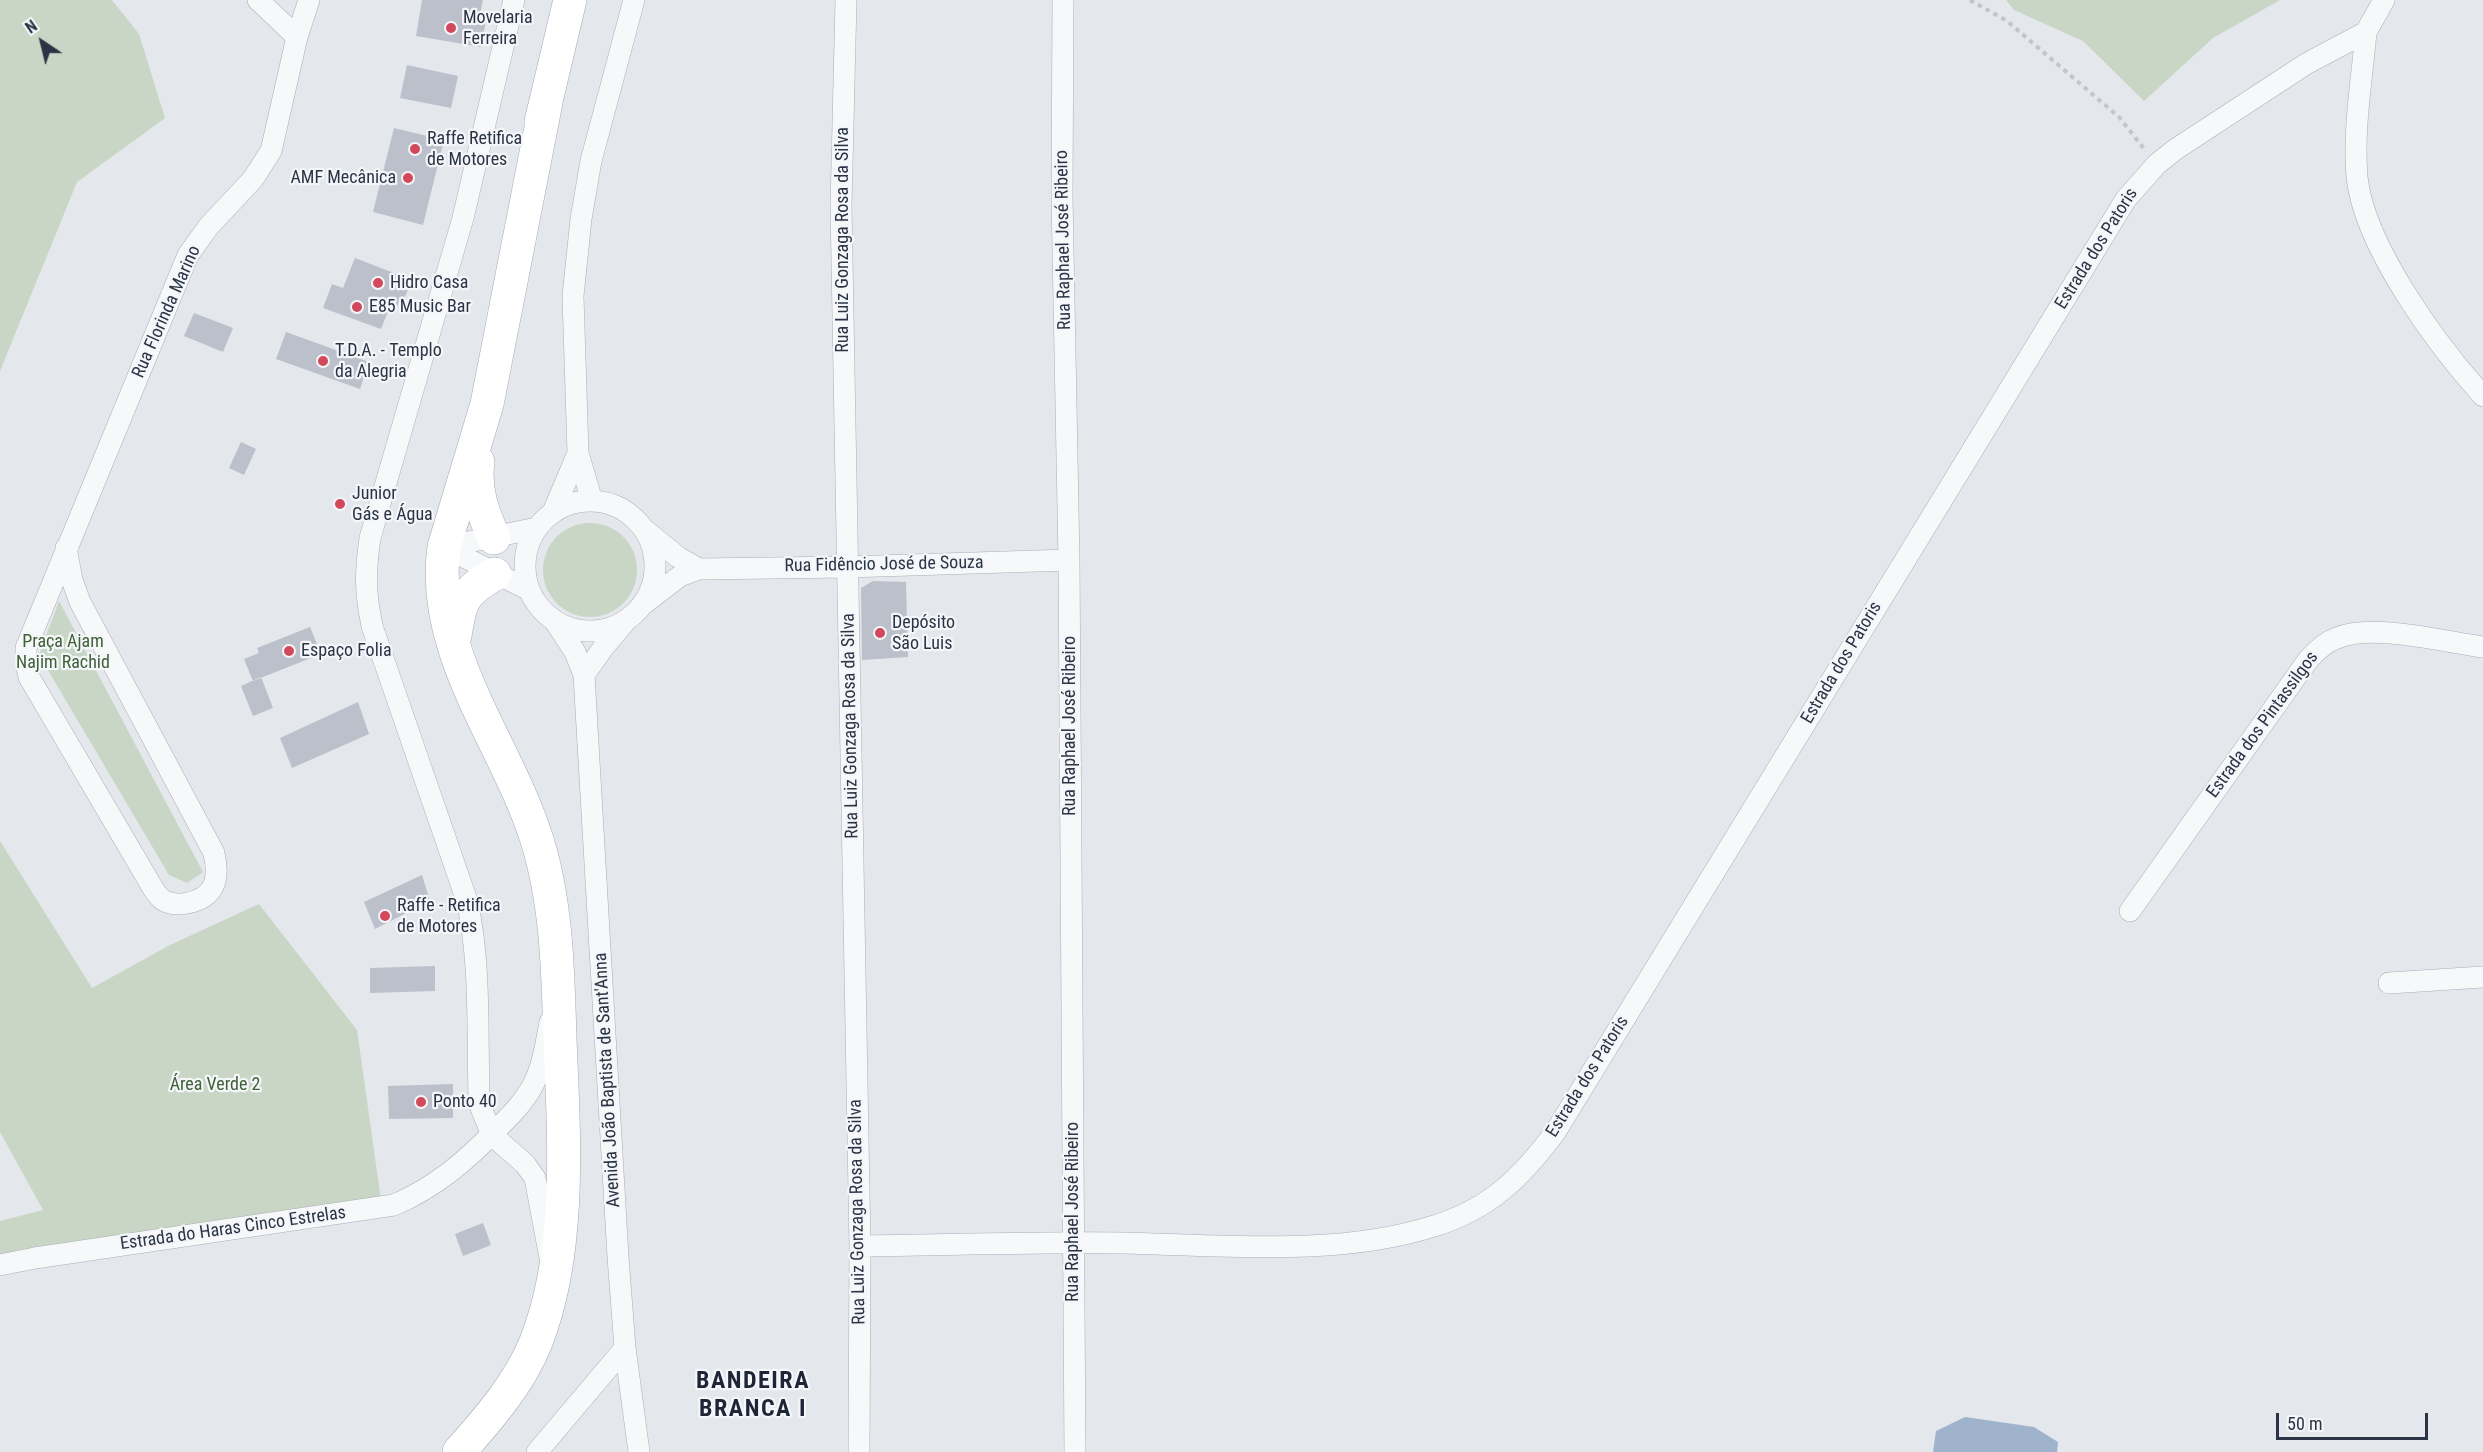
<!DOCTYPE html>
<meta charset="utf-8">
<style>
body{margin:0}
#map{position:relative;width:2483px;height:1452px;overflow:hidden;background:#e4e7ec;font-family:"Roboto Condensed",sans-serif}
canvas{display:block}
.north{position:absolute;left:12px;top:12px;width:60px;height:60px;-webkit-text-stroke:4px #f4f6f9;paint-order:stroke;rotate:325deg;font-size:16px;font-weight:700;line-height:24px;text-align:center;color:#2b3445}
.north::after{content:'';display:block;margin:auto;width:21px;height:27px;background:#2b3445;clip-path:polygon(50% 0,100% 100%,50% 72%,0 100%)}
.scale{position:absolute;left:2276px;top:1413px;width:152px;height:27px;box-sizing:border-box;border:3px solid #2b3445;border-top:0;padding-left:8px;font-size:18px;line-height:21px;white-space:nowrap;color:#2b3445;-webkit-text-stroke:4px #f4f6f9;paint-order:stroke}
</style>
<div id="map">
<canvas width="2483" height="1452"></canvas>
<div class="north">N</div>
<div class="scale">50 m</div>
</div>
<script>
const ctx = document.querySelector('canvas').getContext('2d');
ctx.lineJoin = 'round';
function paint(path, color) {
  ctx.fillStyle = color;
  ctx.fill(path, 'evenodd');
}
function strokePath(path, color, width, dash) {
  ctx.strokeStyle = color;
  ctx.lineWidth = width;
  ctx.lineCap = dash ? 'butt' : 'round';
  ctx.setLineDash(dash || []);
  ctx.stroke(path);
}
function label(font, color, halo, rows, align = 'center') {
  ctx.font = font + ' "Roboto Condensed",sans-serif';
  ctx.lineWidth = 4.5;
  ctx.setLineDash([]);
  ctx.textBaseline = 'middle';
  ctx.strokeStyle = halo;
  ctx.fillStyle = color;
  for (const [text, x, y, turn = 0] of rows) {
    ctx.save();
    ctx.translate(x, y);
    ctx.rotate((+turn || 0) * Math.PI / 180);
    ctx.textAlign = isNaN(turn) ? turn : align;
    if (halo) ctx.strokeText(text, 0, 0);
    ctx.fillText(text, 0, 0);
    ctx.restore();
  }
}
const green = new Path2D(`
 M0 0H112L139 34 165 118 77 182 0 371Z
 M2006 0H2280L2213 38 2144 101 2083 41 2014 10Z
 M543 570a47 47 0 1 1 94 0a47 47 0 1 1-94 0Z
 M59 601 203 872 187 883 169 875 39 655Z
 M0 841 92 988 170 945 259 904 357 1030 382 1207 0 1265V1221L43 1210 0 1132Z`);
const water = new Path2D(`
 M1965 1417 2034 1427 2058 1442 2057 1452H1933L1936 1431Z`);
const building = new Path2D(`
 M422 0H483L479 19 486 20 481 47 416 36Z
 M407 65 458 76 451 108 400 98Z
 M394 128 444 140 423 225 373 212Z
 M355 258 412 280 405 297 401 296 397 307 391 304 381 329 323 308 332 284 343 288Z
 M194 313 233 328 223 352 184 336Z
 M286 332 369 362 360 389 276 359Z
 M241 442 256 449 244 475 229 468Z
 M873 581 906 582 908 657 862 660 861 588Z
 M310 627 321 654 253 681 244 659 259 653 257 648Z
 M261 677 273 708 253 716 241 686Z
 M358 702 369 734 292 768 280 738Z
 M422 875 430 901 375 929 364 902Z
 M435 966V991L370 993V968Z
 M453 1084V1118L389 1119 388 1086Z
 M483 1223 491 1245 463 1256 455 1234Z`);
const path = new Path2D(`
 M1970 0 2007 21 2119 117 2145 150`);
const minor = new Path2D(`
 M258 0 297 37
 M514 0 463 218 370 538C365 573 365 592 372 626L467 901C481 964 477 1031 479 1095L481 1108 492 1135 525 1164 535 1178 550 1258
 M846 0 841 206 860 1246 859 1452
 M1063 0 1062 197 1069 560 1075 1452
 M2366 32C2362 79 2353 129 2357 177 2364 246 2437 345 2483 396
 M592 501 578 453 573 296 581 219 591 161 634 0
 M525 566a65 65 0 1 1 130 0a65 65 0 1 1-130 0Z
 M553 512 578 453
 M646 531 678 557 699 569
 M444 547 529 590
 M444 547 537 528
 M66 548 72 580 80 602 214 853C220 879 215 898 187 903 180 905 169 904 163 900 160 898 156 893 154 890L29 677 26 664V648L188 255 209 226 253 179 271 151 297 37 309 0
 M641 606 680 576 699 569 847 567 1069 560
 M554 620 575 652 584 675 618 1257 625 1348 639 1452
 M584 675 603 648 624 623
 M2130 911 2308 660C2316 651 2325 642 2337 638 2373 623 2444 642 2483 647
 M2389 983 2483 977
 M860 1246C948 1245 1035 1242 1123 1243 1223 1245 1337 1257 1434 1226 1490 1209 1522 1177 1556 1131L2126 199 2157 164 2176 149 2306 64 2366 32 2384 0
 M0 1265 35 1258 394 1205C436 1187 467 1160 498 1128 511 1115 524 1102 533 1085 543 1066 546 1043 550 1022
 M537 1452 625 1348`);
const primary = new Path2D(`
 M541 122 570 0
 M478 462C474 490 483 513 494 538
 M455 636C460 601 463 592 495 574
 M459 1452C489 1418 519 1384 536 1342 572 1250 564 1137 560 1039 558 973 557 904 537 840 507 744 429 653 444 547L487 404 546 102`);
const markers = [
 [451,28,6,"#d1495b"],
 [415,149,6,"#d1495b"],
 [408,178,6,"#d1495b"],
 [378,283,6,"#d1495b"],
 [357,307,6,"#d1495b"],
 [323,361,6,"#d1495b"],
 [340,504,6,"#d1495b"],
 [880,633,6,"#d1495b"],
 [289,651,6,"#d1495b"],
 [385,916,6,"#d1495b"],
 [421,1102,6,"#d1495b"]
];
const poiNames = [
 ["Movelaria",463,18],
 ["Ferreira",463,39],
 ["Raffe Retifica",427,139],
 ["de Motores",427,160],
 ["AMF Mecânica",396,178,"right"],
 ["Hidro Casa",390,283],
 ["E85 Music Bar",369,307],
 ["T.D.A. - Templo",335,351],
 ["da Alegria",335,372],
 ["Junior",352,494],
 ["Gás e Água",352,515],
 ["Depósito",892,623],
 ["São Luis",892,644],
 ["Espaço Folia",301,651],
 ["Raffe - Retifica",397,906],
 ["de Motores",397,927],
 ["Ponto 40",433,1102]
];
const streetNames = [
 ["Rua Luiz Gonzaga Rosa da Silva",843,240,-90],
 ["Rua Raphael José Ribeiro",1064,240,-91],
 ["Estrada dos Patoris",2097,249,-58],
 ["Rua Florinda Marino",167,312,-66],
 ["Rua Fidêncio José de Souza",884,565,-1],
 ["Estrada dos Patoris",1842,663,-59],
 ["Estrada dos Pintassilgos",2263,725,-54],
 ["Rua Luiz Gonzaga Rosa da Silva",851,726,-91],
 ["Rua Raphael José Ribeiro",1070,726,-90],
 ["Estrada dos Patoris",1588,1077,-58],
 ["Avenida João Baptista de Sant'Anna",608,1080,-93],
 ["Rua Luiz Gonzaga Rosa da Silva",858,1212,-91],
 ["Rua Raphael José Ribeiro",1073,1212,-90],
 ["Estrada do Haras Cinco Estrelas",233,1229,-8]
];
const parkNames = [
 ["Praça Ajam",63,642],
 ["Najim Rachid",63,663],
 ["Área Verde 2",215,1085]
];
const districtNames = [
 ["BANDEIRA",753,1382],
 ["BRANCA I",753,1410]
];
paint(green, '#c9d6c5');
paint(water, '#9fb4cc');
paint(building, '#bbc0ca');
strokePath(minor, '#a9aeb7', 22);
strokePath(primary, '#a3abb8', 34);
strokePath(path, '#c2c5cb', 4, [4.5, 4.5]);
strokePath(minor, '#f7f8fa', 21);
strokePath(primary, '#fff', 33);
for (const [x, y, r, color] of markers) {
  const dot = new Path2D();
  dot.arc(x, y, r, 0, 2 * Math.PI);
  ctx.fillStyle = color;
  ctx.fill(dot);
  strokePath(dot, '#f4f6f9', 2);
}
label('18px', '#2b3445', '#f4f6f9', poiNames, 'left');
label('18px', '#2b3445', '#f4f6f9', streetNames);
label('18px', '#3f6138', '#f4f6f9', parkNames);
ctx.letterSpacing = '1.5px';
label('bold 24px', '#1d2536', '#f4f6f9', districtNames);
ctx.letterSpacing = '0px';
</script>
